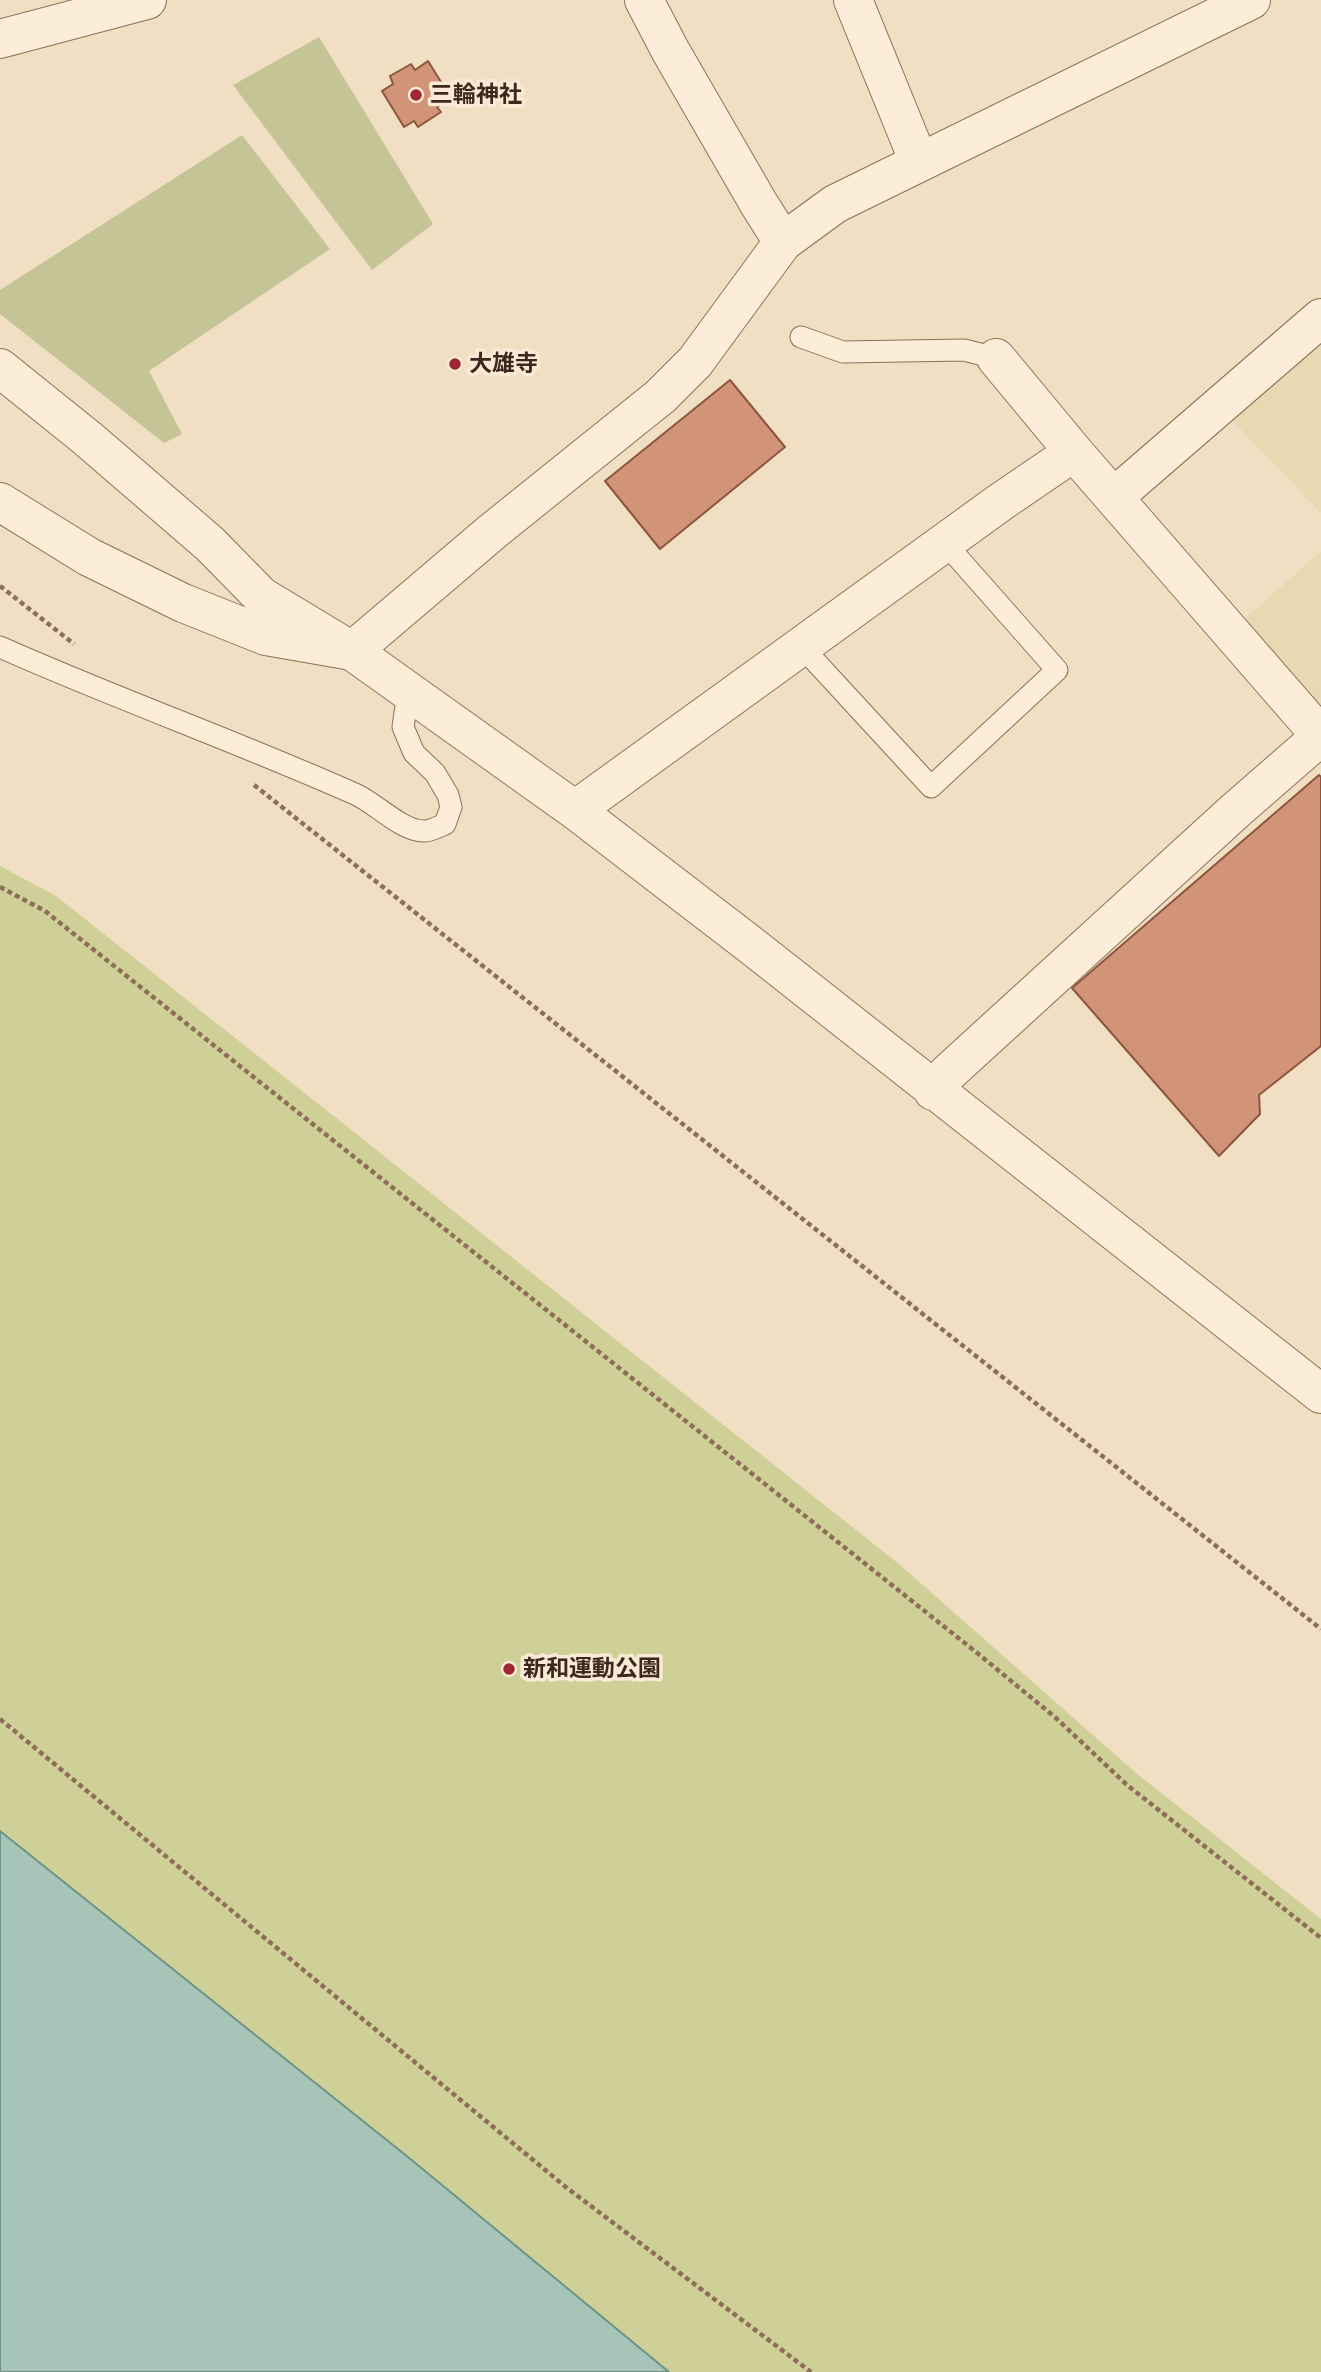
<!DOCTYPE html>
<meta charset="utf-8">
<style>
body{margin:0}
canvas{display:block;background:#f1dfc4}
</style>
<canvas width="1321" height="2372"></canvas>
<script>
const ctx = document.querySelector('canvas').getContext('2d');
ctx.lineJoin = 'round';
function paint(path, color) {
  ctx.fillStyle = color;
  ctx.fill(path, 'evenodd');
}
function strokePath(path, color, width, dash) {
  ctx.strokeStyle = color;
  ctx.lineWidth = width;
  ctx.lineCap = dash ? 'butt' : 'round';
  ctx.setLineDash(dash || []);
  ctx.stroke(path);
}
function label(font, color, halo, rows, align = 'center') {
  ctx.font = font + ' "Noto Serif","Noto Sans JP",serif';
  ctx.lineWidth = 7;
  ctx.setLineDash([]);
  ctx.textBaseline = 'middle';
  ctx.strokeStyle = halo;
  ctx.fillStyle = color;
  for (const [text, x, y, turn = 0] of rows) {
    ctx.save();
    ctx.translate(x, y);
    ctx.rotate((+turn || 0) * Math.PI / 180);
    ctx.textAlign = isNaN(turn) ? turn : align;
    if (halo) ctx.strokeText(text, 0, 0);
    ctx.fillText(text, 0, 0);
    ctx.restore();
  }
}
const farmland = new Path2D(`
 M1321 337V513L1229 417Z
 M1321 551V710L1241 622Z`);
const green = new Path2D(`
 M0 866 56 896 899 1564 1136 1773 1321 1919V2372H669L408 2157 0 1831Z`);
const cemetery = new Path2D(`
 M319 37 433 224 372 270 233 85Z
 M242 135 330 249 149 371 182 434 164 443 0 314V290Z`);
const water = new Path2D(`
 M0 1831 408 2157 669 2372H0Z`);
const building = new Path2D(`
 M428 61 451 98 437 107 441 112 418 127 414 121 404 127 382 91 393 84 390 76 411 64 415 70Z
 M730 380 785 447 660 549 605 481Z
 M1319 775 1321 777V1046L1259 1095 1260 1114 1219 1156 1072 988Z`);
const path = new Path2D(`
 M0 586 74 644
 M254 785 1321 1629
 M0 887 45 911 976 1652 1056 1718 1127 1785 1321 1938
 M0 1719 567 2188 811 2372`);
const service = new Path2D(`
 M801 337 843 352 964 350 996 358
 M0 647C117 699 238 742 355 794 376 803 402 832 425 831 431 831 440 826 445 824L451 807 448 795 435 773 414 753 403 727 408 692
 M802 647 931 787 1057 670 945 543`);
const minor = new Path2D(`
 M644 0 670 50 759 204 783 242
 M853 0 919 162
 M0 39 147 0
 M996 358 1074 452 1321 736
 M0 368 87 438 210 544 261 596 352 651 575 810 752 946 1321 1394
 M1114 497 1321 318
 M575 810 1002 501 1074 452
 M933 1091 948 1073 1235 811 1321 736`);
const tertiary = new Path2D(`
 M0 502 89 557 183 603 266 636 352 651 493 531 661 396 695 362 783 242 835 204 1251 0`);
const markers = [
 [416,95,7,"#9f2633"],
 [455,364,7,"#9f2633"],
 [509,1669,7,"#9f2633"]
];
const poiNames = [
 ["三輪神社",430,95],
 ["大雄寺",469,364],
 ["新和運動公園",523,1669]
];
paint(farmland, '#e7d9b1');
paint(green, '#cfd097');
paint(cemetery, '#c4c497');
paint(water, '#a6c4b8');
strokePath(water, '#6c9385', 2);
paint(building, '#d19478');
strokePath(building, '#8d553e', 2);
strokePath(service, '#8d6f59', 23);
strokePath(minor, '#8d6f59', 40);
strokePath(tertiary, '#8d6f59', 40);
strokePath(path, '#8d6f59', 4.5, [5, 3.5]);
strokePath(service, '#fbedd8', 21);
strokePath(minor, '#fbedd8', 38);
strokePath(tertiary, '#fbedd8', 38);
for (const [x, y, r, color] of markers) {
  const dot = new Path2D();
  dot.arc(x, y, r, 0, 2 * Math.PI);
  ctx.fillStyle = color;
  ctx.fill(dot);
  strokePath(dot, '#f8ead5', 2.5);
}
label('bold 23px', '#3c291e', '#f8ead5', poiNames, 'left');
</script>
